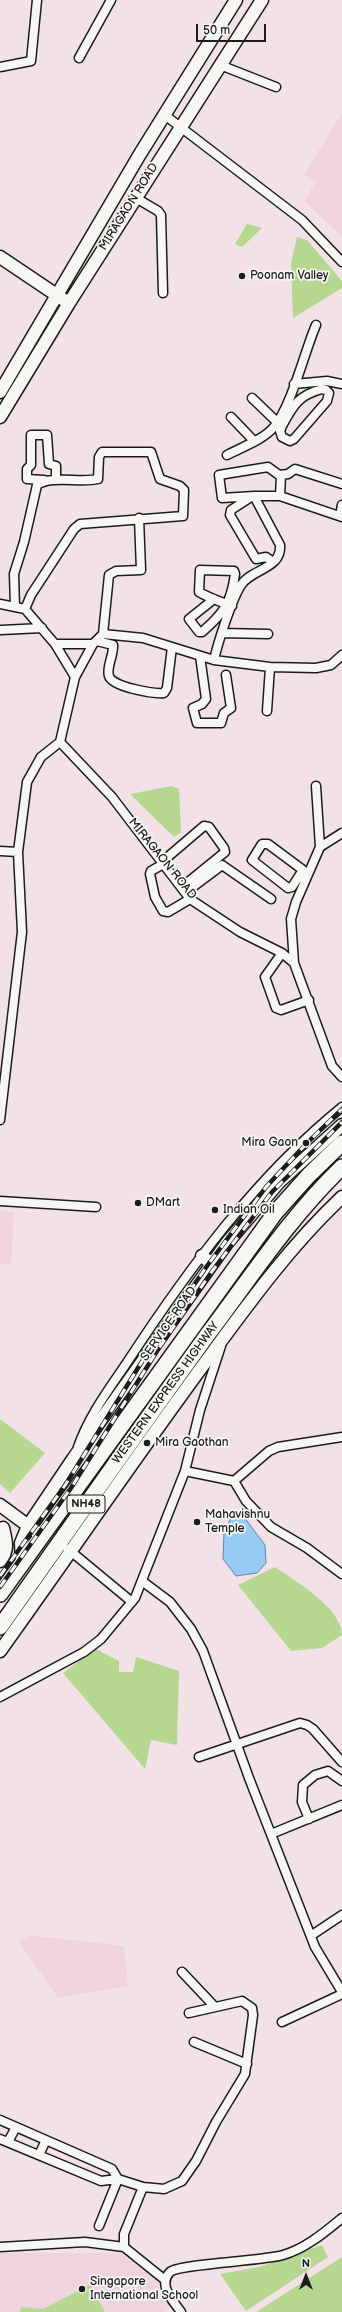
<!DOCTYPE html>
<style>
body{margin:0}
#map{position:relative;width:342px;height:2312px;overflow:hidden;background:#f2e2e8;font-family:"Balsamiq Sans",sans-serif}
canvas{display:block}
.north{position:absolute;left:286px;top:2256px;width:40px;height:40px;-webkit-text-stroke:3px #f6f6f2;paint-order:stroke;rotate:0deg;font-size:11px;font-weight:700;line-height:16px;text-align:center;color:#1c1c1c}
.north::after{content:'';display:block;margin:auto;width:14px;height:18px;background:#1c1c1c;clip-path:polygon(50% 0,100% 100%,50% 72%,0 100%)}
.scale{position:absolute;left:196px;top:24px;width:70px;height:18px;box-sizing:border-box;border:2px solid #1c1c1c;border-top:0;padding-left:5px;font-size:12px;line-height:14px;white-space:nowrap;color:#1c1c1c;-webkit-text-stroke:3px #f6f6f2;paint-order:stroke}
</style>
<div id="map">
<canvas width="342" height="2312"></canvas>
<div class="north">N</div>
<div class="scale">50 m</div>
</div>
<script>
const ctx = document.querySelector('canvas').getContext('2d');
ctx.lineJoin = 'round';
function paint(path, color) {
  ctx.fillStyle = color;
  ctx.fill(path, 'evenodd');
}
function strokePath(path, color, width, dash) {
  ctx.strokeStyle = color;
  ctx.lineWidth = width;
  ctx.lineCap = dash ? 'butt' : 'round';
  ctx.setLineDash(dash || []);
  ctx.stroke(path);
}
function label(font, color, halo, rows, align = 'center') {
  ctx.font = font + ' "Balsamiq Sans",sans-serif';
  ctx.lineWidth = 3.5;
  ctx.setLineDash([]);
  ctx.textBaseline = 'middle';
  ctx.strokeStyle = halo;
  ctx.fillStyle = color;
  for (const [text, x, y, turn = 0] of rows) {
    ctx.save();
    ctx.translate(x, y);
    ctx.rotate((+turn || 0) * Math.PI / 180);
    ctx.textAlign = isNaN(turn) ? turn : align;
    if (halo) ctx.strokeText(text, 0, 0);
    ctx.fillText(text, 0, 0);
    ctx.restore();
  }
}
const built = new Path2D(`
 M342 113V236L304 201 315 183 304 174Z
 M0 1211 14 1212 11 1265 0 1264Z
 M29 1935 124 1946 128 1986 58 1998 19 1942Z
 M123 2238 158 2274 170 2304 166 2312H0V2253H113Z`);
const green = new Path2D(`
 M247 224 262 228 242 247 235 244Z
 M297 237 307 240 342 281V288L293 318 291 263Z
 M172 786 179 789 181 832 174 837 130 794Z
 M0 1419 45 1453 10 1493 0 1484Z
 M275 1567C295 1581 342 1608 342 1635L322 1648 291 1651 238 1585Z
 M96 1649 119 1661V1672H133L136 1657 179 1671 177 1745 151 1740 145 1769 63 1673Z
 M322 2245 328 2257 246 2311 220 2274 259 2267Z
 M342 2257V2312H256Z
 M90 2285 105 2312H20L21 2307 43 2309Z`);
const water = new Path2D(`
 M241 1513 265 1545 266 1563 257 1573 236 1576 223 1559 224 1532 232 1516Z`);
const street = new Path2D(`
 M79 58 111 0
 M220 65 276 87
 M0 67 31 61 37 0
 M166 116 302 220 342 262
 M136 198 158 211 161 215 163 293
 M294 384 327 381 342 384
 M322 389 326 390 329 393 327 401 294 439 290 441 282 437 280 431 282 426C293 405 299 395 322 389Z
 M252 398 277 422
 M231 417 254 441
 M227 455C242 447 263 440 274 427 292 405 304 353 316 325
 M44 480 27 479V469L31 465V435H47L49 464 56 466V480
 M254 496 222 498 219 475 268 467 279 475 288 474 295 469 342 484
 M280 496 281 475
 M251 497 231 510 230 515 256 559 266 557 273 562
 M340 516 342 505
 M214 599 189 619 199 632H202C224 613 231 603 235 574L234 571 200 570 199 592C209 598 221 602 232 606
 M0 604 25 609 55 644H93
 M15 607 14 574 24 542 37 485C51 475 80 483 98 479L99 457 102 452H151L160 479 180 486 184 490 183 516 80 524 74 529 31 595 25 609
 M1 630 42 628
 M222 633 268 634
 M103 634 143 638 214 660 270 667 316 668 331 665 342 655
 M97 641 113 645C114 655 106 667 109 676 112 687 154 694 164 693L167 688 172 647
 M55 644 75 677 93 644 103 634 109 575 116 571 141 570 139 518
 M200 656 206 699 202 704 193 708 197 723H221L224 713 231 708 226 675
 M214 660C218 642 232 599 241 585 251 569 282 569 280 545L254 496H280L342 517
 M75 677 60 742 112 797 190 899 240 932 282 953 294 963 332 1066 342 1077
 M267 711 270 667
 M316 786 320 847
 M0 851 18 852
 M163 861 204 826 209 827 224 848 225 852 182 887
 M165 863 151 871 150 874 155 897 163 911 168 912 190 899
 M303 870 292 887 288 888 252 860 262 844H268L303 870 308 874
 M186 892 222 865 271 899
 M282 953 265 977 276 1008 281 1010 309 1000
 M294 963 291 919 296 902 320 847 342 833
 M0 1120 22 932 18 852 27 782 41 757 60 742
 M0 1201 96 1207
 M78 1447C89 1415 110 1388 128 1361 189 1268 256 1177 342 1107
 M185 1471 234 1481 246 1501 271 1527 307 1548 342 1574
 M234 1481 269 1451 278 1447 342 1437
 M68 1549 132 1602
 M142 1581 170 1602 191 1629 203 1651 249 1778 315 1947 342 1992
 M0 1697 84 1652 101 1639 135 1598 185 1471 200 1410 221 1346
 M199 1757 300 1723 307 1725 313 1729 342 1762
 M309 1819 302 1802 303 1785 315 1775 328 1771 342 1781
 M271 1834 342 1805
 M312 1935 342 1915
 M182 1972 215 2007
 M282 2022 342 1994
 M194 2042 247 2064
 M0 2120 112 2169 118 2179
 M0 2139 101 2181 118 2179 143 2187 164 2189 182 2181 196 2161 216 2122 245 2074 253 2015 252 2008 242 2001 189 2013
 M8 2142 16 2127
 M39 2155 46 2140
 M143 2187 124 2234V2247L165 2280
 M99 2226 118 2179
 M0 2247 85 2242 124 2247
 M181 2312C174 2302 157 2285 170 2272 178 2264 263 2261 283 2255 305 2249 325 2232 342 2218`);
const secondary = new Path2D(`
 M0 257 64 300
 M0 392 140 154 236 0
 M0 417 69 303 262 0
 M202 1256 212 1264
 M0 1505 42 1536
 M0 1561C9 1550 6 1541 3 1528
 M22 1562 21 1543 28 1526 73 1459 227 1243 279 1182 342 1125
 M0 1651C69 1555 136 1456 207 1360 249 1303 290 1246 342 1197`);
const highway = new Path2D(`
 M0 1594 275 1213 309 1175 342 1143
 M0 1627C69 1529 138 1431 208 1334 251 1277 290 1217 342 1167`);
const rail = new Path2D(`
 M0 1576 66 1484 151 1347 207 1266 266 1187 306 1144 342 1109
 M0 1587 71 1488 157 1351 213 1270 272 1192 342 1122`);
const markers = [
 [242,276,4,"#1c1c1c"],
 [306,1143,4,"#1c1c1c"],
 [138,1203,4,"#1c1c1c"],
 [215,1210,4,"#1c1c1c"],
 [147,1443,4,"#1c1c1c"],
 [197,1522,4,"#1c1c1c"],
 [82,2289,4,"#1c1c1c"]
];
const shields = [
 [86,1504,38]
];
const shieldNames = [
 ["NH48",86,1504]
];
const streetNames = [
 ["MIRAGAON ROAD",129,207,-58],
 ["MIRAGAON ROAD",162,859,51],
 ["SERVICE ROAD",169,1324,-55],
 ["WESTERN EXPRESS HIGHWAY",166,1393,-54]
];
const poiNames = [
 ["Poonam Valley",250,276],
 ["Mira Gaon",298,1143,"right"],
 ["DMart",146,1203],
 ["Indian Oil",223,1210],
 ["Mira Gaothan",155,1443],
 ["Mahavishnu",205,1515],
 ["Temple",205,1529],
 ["Singapore",90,2282],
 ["International School",90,2296]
];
paint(built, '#efd4e0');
paint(green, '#b5d790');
paint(water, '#95cbf4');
strokePath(water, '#65859e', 1);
strokePath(street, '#1c1c1c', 11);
strokePath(secondary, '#1c1c1c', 15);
strokePath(highway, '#1c1c1c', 18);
strokePath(street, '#f6f6f2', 8);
strokePath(secondary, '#f6f6f2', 12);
strokePath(highway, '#f6f6f2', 15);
strokePath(rail, '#1c1c1c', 4.5);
strokePath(rail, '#f6f6f2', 3, [9]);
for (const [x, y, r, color] of markers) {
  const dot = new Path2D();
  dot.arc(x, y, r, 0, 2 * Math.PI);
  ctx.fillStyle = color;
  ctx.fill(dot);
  strokePath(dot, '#f6f6f2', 1.5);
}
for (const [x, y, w] of shields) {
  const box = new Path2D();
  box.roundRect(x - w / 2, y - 9, w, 18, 3);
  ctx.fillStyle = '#f6f6f2';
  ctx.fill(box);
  strokePath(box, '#1c1c1c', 1);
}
label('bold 11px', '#1c1c1c', null, shieldNames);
label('12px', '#1c1c1c', '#f6f6f2', streetNames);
label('12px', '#1c1c1c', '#f6f6f2', poiNames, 'left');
</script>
